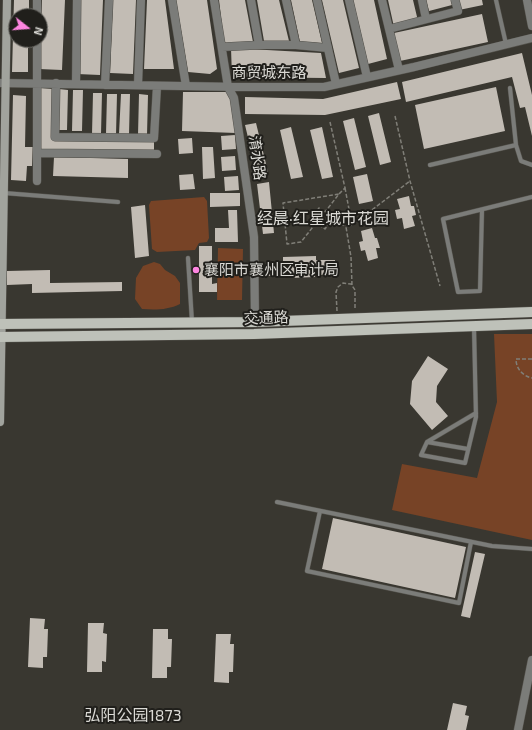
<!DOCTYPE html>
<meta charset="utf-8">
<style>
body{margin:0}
#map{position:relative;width:532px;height:730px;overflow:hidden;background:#393730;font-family:"Exo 2",sans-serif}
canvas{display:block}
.north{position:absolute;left:8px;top:8px;width:40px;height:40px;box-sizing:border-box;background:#201f1b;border:1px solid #6b6a65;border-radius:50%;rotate:107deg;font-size:11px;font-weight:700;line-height:16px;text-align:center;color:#dbdad5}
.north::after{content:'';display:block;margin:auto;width:14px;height:18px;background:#fe85e0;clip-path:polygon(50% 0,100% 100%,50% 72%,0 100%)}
</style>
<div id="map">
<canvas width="532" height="730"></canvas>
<div class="north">N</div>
</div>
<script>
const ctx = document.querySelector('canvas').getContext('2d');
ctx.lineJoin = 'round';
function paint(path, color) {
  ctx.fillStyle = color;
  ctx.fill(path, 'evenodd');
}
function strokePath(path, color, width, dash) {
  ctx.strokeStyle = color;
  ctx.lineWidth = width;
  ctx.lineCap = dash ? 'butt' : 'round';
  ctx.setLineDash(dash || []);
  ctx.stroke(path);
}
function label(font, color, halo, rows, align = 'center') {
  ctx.font = font + ' "Exo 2","Noto Sans SC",sans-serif';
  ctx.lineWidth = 4;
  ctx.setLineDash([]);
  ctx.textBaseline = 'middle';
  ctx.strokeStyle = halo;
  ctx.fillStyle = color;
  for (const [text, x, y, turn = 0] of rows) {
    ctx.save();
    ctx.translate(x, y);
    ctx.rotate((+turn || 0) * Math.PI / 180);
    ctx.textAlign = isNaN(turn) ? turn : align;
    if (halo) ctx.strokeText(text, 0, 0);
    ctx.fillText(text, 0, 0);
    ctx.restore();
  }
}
const green = new Path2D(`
 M204 197 207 201 209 238 207 242 199 243 195 250 157 252 152 249 149 205 151 201Z
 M218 248 243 249 242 300H217Z
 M154 262 160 264 165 270 175 276 180 283V304C168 310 155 310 142 309L135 299 136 278 143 266Z
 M494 334H532V540L392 510 402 464 477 478 497 402Z`);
const building = new Path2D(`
 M14 0H29V16H16V40H28V72H12Z
 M42 0H65L62 70 39 69Z
 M80 0H103L100 75 77 74Z
 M113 0H136L133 74 110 73Z
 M147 0H165L174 69H144Z
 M176 0H207L217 69 210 74 188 72Z
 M219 0H245L253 42 224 43Z
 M257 0H279L289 41H264Z
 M291 0H312L322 43 300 42Z
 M322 0H343L359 68 339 73Z
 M353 0H374L387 59 368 64Z
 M388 0H413L418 21 394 27Z
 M426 0H451L452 5 429 11Z
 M457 0H482L483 5 459 10Z
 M482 14 488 42 400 61 394 33Z
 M231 48 321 53 326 78 232 77Z
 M522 53 532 95V136L525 107 520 108 512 77 406 102 402 82Z
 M397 82 401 99 325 115 245 114V97L323 99Z
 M496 87 505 131 424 149 415 105Z
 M41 88 53 89 52 140 154 141V151L40 149Z
 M59 89 68 90 67 130H57Z
 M73 90H83L82 131H72Z
 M183 92H230L236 133 182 131Z
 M93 93H102L101 134H92Z
 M107 94H117L116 135 106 134Z
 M121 94H130L129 135 119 134Z
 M139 94 148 95 147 135H138Z
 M13 95 26 96 25 147H33L32 166H27L26 181 11 180Z
 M379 113 391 162 380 165 368 116Z
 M354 118 366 167 355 170 343 121Z
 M256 123 268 172 257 175 245 125Z
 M291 127 303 177 291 179 280 130Z
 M322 127 333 177 322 179 310 130Z
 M235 135 236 149 222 150 221 136Z
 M192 138 193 153 179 154 178 139Z
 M202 147H213L215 178 203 179Z
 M235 156 236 170 222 171 221 157Z
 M54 157 128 159V178L53 176Z
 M193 174 195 189 180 190 179 175Z
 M367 174 373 201 359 204 353 177Z
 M238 176 239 190 225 191 224 177Z
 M269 182 274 233 263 234 257 184Z
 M210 193H240V206L210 207Z
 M409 196 411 206H414L416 215 412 216 415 226 404 229 402 218 397 219 395 210 400 209 397 199Z
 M145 205 149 256 135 258 131 207Z
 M228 210H237L238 242H215V228H229Z
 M372 228 375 238H377L380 248H376L378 258 368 261 365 250 361 251 359 242 363 241 361 231Z
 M199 246H212V284L217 283V292H199Z
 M316 256V260H335V274L321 275 320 270H315V277L291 278V270H285V275L268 276V262H283V257Z
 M50 270V283L122 282V291L32 293V284L7 285V271Z
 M428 356 448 369 437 386 436 402 448 416 432 430 410 404 412 381Z
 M333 518 466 547 455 598 322 569Z
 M475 552 485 554 470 618 461 616Z
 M30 618 45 619 44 629H48L47 657H43V668L28 667Z
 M88 623H104L103 633 107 634 106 662 102 661V672H87Z
 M153 629H168V639H172L171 667H167V678H152Z
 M216 634H231L230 644H234L233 672H229V683L214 682Z
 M453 703 467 706 465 715 469 716 466 730H447Z`);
const path = new Path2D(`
 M395 116 410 181 440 286
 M330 122 345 188 339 194
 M345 188 352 225
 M333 217 325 229 311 219 319 208 346 227
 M316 223 301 242 287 244 283 203 339 194 325 212
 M352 285 351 257 346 227 352 225 410 181
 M337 311 336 292 338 287 343 283 351 284 355 290V310
 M532 359H516C516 369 523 376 532 378`);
const service = new Path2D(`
 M496 0 506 44
 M510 88 516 145
 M430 165 516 145 521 161 532 165
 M4 193 118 202
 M482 210 480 291 458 292 443 219 532 197
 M188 258 192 322
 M474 327 476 417 465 463 421 455 427 442 476 413
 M427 442 468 449
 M277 502 492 546 532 549
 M320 511 307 571 459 603 471 542`);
const minor = new Path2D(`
 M172 0 186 86
 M214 0 228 87 234 98 254 237 255 322
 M251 0 259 45H296
 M286 0 296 45 328 48
 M317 0 336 84
 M349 0 367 77
 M382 0 399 70
 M422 0 426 19
 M37 16V0
 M389 29 458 11 455 0
 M222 47 259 45
 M0 83 241 87H324L414 67 532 38
 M56 83 55 137 154 138 157 86
 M76 84 77 0
 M105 85 109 0
 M138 85 141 0
 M37 153 157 154
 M37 181V40`);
const tertiary = new Path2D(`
 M527 0 532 26
 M518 730 532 660`);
const secondary = new Path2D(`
 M0 422 7 0`);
const primary = new Path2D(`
 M0 324 255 322 532 312
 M0 337 254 334 532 324`);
const markers = [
 [196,270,4,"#fe85e0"]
];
const streetNames = [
 ["商贸城东路",269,73],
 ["淯水路",257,158,82],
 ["交通路",266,318,-2]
];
const poiNames = [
 ["襄阳市襄州区审计局",204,270]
];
const neighbourhoodNames = [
 ["经晨·红星城市花园",323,219],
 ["弘阳公园1873",133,716]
];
paint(green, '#774326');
paint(building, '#c2bcb4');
strokePath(service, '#56544e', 5);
strokePath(minor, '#56544e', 9);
strokePath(tertiary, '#56544e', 9);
strokePath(secondary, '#56544e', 9);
strokePath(primary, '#56544e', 11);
strokePath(path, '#807f78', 1.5, [4, 2]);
strokePath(service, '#7b7c79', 4);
strokePath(minor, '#7b7c79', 8);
strokePath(tertiary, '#7b7c79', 8);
strokePath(secondary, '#a1a39d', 8);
strokePath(primary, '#bec1b9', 10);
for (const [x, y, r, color] of markers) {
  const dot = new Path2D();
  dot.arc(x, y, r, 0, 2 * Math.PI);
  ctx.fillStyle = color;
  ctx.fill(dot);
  strokePath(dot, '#201f1b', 1.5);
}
label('15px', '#dbdad5', '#201f1b', streetNames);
label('15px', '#dbdad5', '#201f1b', poiNames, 'left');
label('16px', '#dbdad5', '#201f1b', neighbourhoodNames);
</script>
